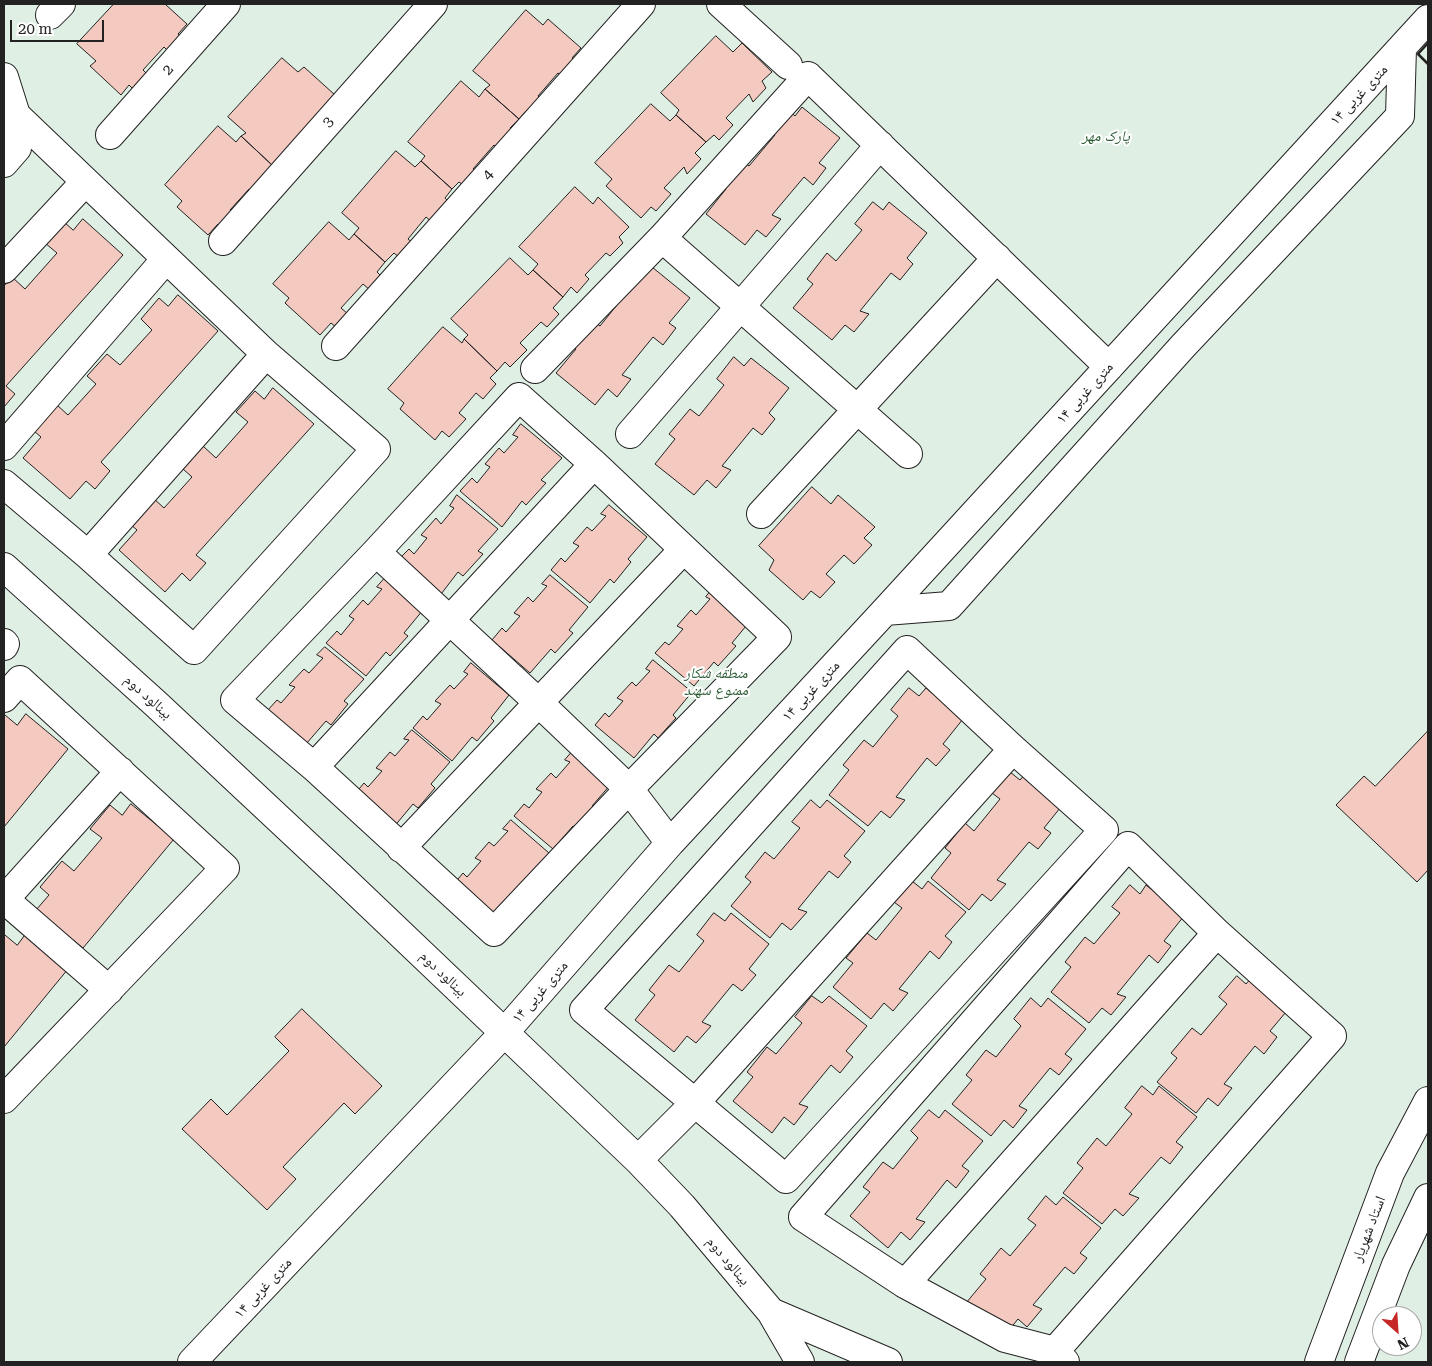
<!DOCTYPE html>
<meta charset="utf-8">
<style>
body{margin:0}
#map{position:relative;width:1432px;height:1366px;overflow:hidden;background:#fff;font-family:"Roboto Serif",serif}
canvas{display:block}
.frame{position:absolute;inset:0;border:5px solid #222;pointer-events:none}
.north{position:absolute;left:1372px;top:1306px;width:50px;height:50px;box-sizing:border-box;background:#fff;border:1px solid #a7a7a7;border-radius:50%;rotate:154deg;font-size:14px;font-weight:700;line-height:20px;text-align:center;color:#222}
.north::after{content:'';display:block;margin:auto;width:18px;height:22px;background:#c62828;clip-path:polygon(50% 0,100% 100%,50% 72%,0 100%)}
.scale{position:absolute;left:10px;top:20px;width:94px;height:22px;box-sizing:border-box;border:2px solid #222;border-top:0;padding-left:6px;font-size:15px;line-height:18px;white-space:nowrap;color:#222;-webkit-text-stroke:4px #fff;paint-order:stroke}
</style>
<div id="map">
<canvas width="1432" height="1366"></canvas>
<div class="frame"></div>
<div class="north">N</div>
<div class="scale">20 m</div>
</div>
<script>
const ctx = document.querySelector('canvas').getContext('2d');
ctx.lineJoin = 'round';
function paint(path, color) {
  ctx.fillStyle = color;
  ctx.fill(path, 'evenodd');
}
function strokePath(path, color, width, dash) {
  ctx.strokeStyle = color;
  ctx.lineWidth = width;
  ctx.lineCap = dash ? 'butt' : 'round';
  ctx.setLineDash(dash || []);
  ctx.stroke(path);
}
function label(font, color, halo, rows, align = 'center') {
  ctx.font = font + ' "Roboto Serif","Noto Naskh Arabic",serif';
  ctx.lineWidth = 4;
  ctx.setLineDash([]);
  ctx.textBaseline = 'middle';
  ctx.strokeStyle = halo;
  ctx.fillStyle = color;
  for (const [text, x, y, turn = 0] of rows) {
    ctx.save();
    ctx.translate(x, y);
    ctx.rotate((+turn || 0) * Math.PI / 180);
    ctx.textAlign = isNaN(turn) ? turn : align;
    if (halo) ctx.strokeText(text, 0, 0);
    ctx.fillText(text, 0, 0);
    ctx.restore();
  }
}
const green = new Path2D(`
 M4 4H1428V1362H4ZM1382 1316H1412V1346H1382Z`);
const building = new Path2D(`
 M114 4H165L187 24 178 34 183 38 169 52 164 47 143 70 148 75 134 90 129 85 121 95 90 66 96 61 77 44Z
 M526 10 543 25 548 19 581 48 572 58 577 62 564 77 558 73 538 96 543 101 531 115 526 111 519 119 485 89 490 85 473 71Z
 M716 36 733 52 742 43 772 72 762 81 766 88 753 102 749 94 726 118 733 125 719 140 714 135 706 142 676 115 679 110 661 93Z
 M282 58 298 72 304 67 335 95 326 104 332 109 314 118 294 140 299 145 285 161 280 156 272 165 241 136 246 133 228 117Z
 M461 81 479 97 485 89 519 119 510 128 515 133 500 150 494 145 473 169 478 173 466 187 459 182 452 189 421 161 425 156 408 142Z
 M651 104 670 121 676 115 706 142 695 153 701 159 687 174 684 167 664 188 671 194 656 211 651 207 641 218 606 186 612 179 595 163Z
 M785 107 795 116 802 107 840 138 819 163 826 168 813 185 804 177 772 215 781 219 766 237 757 230 745 245 706 214 726 189 720 184 740 159 749 166 775 135 768 129Z
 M218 126 236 142 241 136 272 165 263 175 268 179 255 194 249 189 230 210 236 216 224 229 218 224 208 235 177 207 182 201 165 185Z
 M396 151 415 167 421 161 452 189 445 198 451 204 434 224 426 217 408 239 414 244 401 259 394 253 385 262 354 234 359 228 342 213Z
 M575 187 593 204 598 197 629 227 619 237 623 243 610 256 606 253 585 275 589 279 577 293 571 287 563 297 533 270 538 264 519 247Z
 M873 202 883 210 889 202 927 233 907 258 913 264 900 280 891 273 860 311 869 314 854 332 845 325 832 340 793 308 813 284 807 279 827 253 836 261 862 230 855 224Z
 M83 219 123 255 6 386 15 394 4 407V286L12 277 25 289 57 253 45 243 64 222 73 230Z
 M329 222 349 240 354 234 385 262 377 272 382 277 370 290 363 284 341 308 348 314 336 327 331 323 320 335 285 303 289 298 273 284Z
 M510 258 528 275 533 270 563 297 553 308 559 314 547 327 541 322 520 343 527 350 510 367 505 362 497 371 464 339 468 335 451 319Z
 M635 267 645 275 652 267 690 298 669 323 676 328 663 345 653 337 622 375 631 379 617 397 608 389 595 405 556 373 576 349 570 344 590 319 600 326 625 295Z
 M178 295 218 331 101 462 110 471 95 489 86 481 70 499 23 458 41 437 34 431 57 405 68 415 96 384 87 376 107 354 120 365 152 330 141 319 159 298 168 306Z
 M443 327 462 343 464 339 497 371 490 378 496 384 483 399 476 393 459 413 466 419 449 437 442 431 435 440 400 409 404 403 388 389Z
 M734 357 744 366 751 358 789 388 769 413 775 419 762 435 753 428 722 466 731 470 716 488 707 480 694 495 655 464 675 439 669 434 690 409 699 416 724 385 717 379Z
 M273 388 314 424 196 555 206 563 190 581 182 573 165 592 119 550 137 530 130 524 153 498 164 508 192 477 183 469 203 446 216 458 248 422 236 412 255 391 264 399Z
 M521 424 562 458 541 480 546 483 526 505 522 501 502 527 460 491 472 478 477 483 490 467 485 464 499 448 504 453 518 437 513 435Z
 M812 487 831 504 838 495 875 527 864 538 872 545 854 564 844 555 826 574 835 582 820 598 811 591 803 600 769 570 774 560 759 546Z
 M457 495 498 529 478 551 483 554 463 576 458 572 438 598 396 562 409 549 414 554 427 538 421 535 436 518 441 524 454 508 450 506Z
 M609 505 647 537 628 559 631 562 614 583 610 579 590 603 551 570 561 558 565 562 579 546 573 543 587 527 592 531 606 516 601 514Z
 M550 575 588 607 569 630 573 633 555 653 551 649 530 673 492 640 502 628 506 632 520 616 514 613 528 597 533 602 547 586 542 584Z
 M385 578 423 610 404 633 408 636 390 656 386 652 366 676 326 643 337 631 341 635 354 619 349 616 363 600 368 605 382 589 377 587Z
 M713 588 751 620 732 643 736 646 718 666 714 662 694 686 655 653 665 642 669 645 683 629 677 626 691 610 696 615 710 599 706 597Z
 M325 647 364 679 344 701 348 704 331 725 326 721 306 744 267 711 277 700 281 703 295 687 289 685 304 669 309 673 323 658 317 655Z
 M653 660 692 692 673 715 676 718 658 738 654 734 634 758 595 725 605 713 609 717 623 701 617 698 632 682 636 686 650 671 646 669Z
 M471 663 509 695 491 718 494 721 477 741 472 737 452 761 413 728 423 716 427 720 441 704 435 701 450 685 454 689 468 674 464 672Z
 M909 688 919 696 926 688 963 719 943 744 950 750 936 766 927 758 896 797 905 800 890 818 881 811 868 826 829 795 849 770 843 765 864 740 873 747 898 716 891 710Z
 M26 714 68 749 4 827V717L5 715 17 725Z
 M412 730 450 762 431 784 435 788 418 808 413 804 393 828 354 795 364 783 368 787 382 771 376 768 390 752 395 756 409 740 404 739Z
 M1428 731V870L1417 882 1336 805 1364 776 1375 786Z
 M572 752 611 784 592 806 595 809 578 829 573 826 553 849 514 816 524 804 529 808 542 792 536 789 551 773 556 778 570 762 565 760Z
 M1010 772 1020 780 1027 772 1064 803 1044 828 1051 833 1038 849 1029 842 997 880 1006 884 991 901 982 894 969 910 931 878 951 853 945 848 965 823 974 831 1000 799 992 793Z
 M811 800 820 808 827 800 865 831 844 856 851 862 838 878 829 871 798 909 807 912 791 930 782 923 770 938 731 906 751 882 745 877 765 852 774 859 800 828 792 822Z
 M131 804 174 839 83 948 36 910 49 895 40 887 62 861 74 871 102 838 90 829 110 805 122 815Z
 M511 820 549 853 492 918 453 885 463 873 467 877 481 861 475 858 489 842 494 846 508 831 503 829Z
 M912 881 922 889 928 881 966 912 945 936 952 942 939 959 930 951 899 989 908 993 893 1011 884 1003 871 1019 833 987 853 963 846 958 867 933 876 940 902 908 894 902Z
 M1130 885 1140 894 1146 885 1184 916 1164 941 1171 946 1158 963 1149 955 1117 994 1126 997 1111 1015 1102 1008 1089 1023 1051 992 1071 967 1065 962 1085 937 1094 944 1120 913 1112 907Z
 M714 913 725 921 731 913 769 944 749 969 756 975 742 991 733 984 702 1022 711 1026 696 1043 687 1036 674 1052 635 1020 655 995 649 990 669 965 679 972 704 941 697 935Z
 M26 934 68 969 4 1047V936L5 935 17 945Z
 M1237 976 1246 984 1253 976 1291 1006 1270 1031 1277 1037 1264 1054 1255 1046 1224 1084 1232 1088 1218 1106 1208 1098 1196 1113 1157 1082 1177 1058 1171 1053 1192 1028 1201 1035 1227 1004 1219 997Z
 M812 996 822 1003 829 996 867 1026 846 1051 853 1057 840 1073 831 1065 799 1104 808 1107 794 1125 784 1117 772 1133 733 1101 753 1077 747 1072 767 1047 776 1054 802 1023 795 1017Z
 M1031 998 1041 1007 1048 998 1086 1029 1065 1054 1072 1059 1059 1075 1050 1068 1019 1106 1027 1110 1013 1128 1004 1120 991 1136 952 1104 972 1080 966 1075 986 1050 996 1057 1021 1026 1014 1019Z
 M302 1009 382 1086 355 1114 344 1103 283 1167 296 1179 267 1210 182 1129 211 1099 227 1115 289 1051 275 1037Z
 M1142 1086 1153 1095 1159 1086 1197 1117 1176 1142 1183 1147 1170 1164 1161 1157 1129 1194 1139 1198 1123 1216 1115 1209 1102 1224 1063 1193 1083 1168 1077 1163 1097 1138 1106 1146 1132 1114 1125 1108Z
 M929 1110 939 1118 945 1110 983 1141 962 1166 969 1171 956 1188 947 1180 916 1219 925 1222 910 1240 901 1232 888 1248 850 1216 870 1192 863 1187 883 1162 893 1169 918 1138 911 1131Z
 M1046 1196 1056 1205 1063 1197 1101 1228 1080 1253 1087 1258 1074 1274 1065 1267 1033 1305 1042 1309 1027 1327 1018 1319 1005 1335 966 1303 986 1279 980 1274 1001 1248 1010 1256 1036 1225 1028 1219Z`);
const minor = new Path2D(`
 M721 4 788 65
 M50 15 61 4
 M4 77 16 115 266 354 376 449 194 650 88 555 4 484
 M110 135 226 4
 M4 163 17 148 16 115
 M662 238 908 454
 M223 241 433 4
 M4 269 85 182
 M336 346 641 4
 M535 369 662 238 808 76 1109 367
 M519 397 594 464 777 637 629 789 494 932 314 767 235 700 376 552Z
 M630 434 880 145
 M4 446 166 259
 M761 514 997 258
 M376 552 539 703 629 789 670 843
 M88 555 266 354
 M4 567 156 704 342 878 638 1160 682 1206 771 1312 888 1362
 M885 611 949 606 1183 346 1400 116 1402 48
 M4 643 5 644 4 646
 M907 650 1013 749 1104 830 786 1179 584 1010Z
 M4 698 20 680 225 868 4 1099
 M314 767 594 464
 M401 848 684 549
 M4 899 109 990
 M4 900 120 771
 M638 1160 695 1103 1013 749
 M905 1284 1217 933
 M771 1312 800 1362
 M1055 1351 1332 1036 1217 933 1128 846 803 1217 905 1284 1005 1338 1055 1351 1065 1362
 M192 1362 504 1033 670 843 885 611 1428 19`);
const major = new Path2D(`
 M1319 1362 1390 1173 1428 1101
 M1359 1362 1396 1265 1428 1198`);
const wall = new Path2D(`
 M1428 43 1418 54 1428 64`);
const streetNames = [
 ["2",168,70,-48],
 ["۱۴ متری غربی",1359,95,-47],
 ["3",328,122,-48],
 ["4",488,175,-48],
 ["۱۴ متری غربی",1085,393,-48],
 ["۱۴ متری غربی",811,691,-47],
 ["بینالود دوم",148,697,42],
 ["بینالود دوم",443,974,44],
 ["۱۴ متری غربی",540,992,-49],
 ["استاد شهریار",1369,1229,-69],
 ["بینالود دوم",728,1261,50],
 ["۱۴ متری غربی",263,1288,-47]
];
const parkNames = [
 ["پارک مهر",1106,137],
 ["منطقه شکار",716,674],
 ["ممنوع سهند",716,691]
];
paint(green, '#e0efe3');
strokePath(green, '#6f6f6f', 1);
paint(building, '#f3c9c0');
strokePath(building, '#222', 1);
strokePath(minor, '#222', 30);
strokePath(major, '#222', 30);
strokePath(minor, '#fff', 28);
strokePath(major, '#fff', 28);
strokePath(wall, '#222', 2.5);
label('15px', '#222', '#fff', streetNames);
label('italic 15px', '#2f5e38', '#fff', parkNames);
</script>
